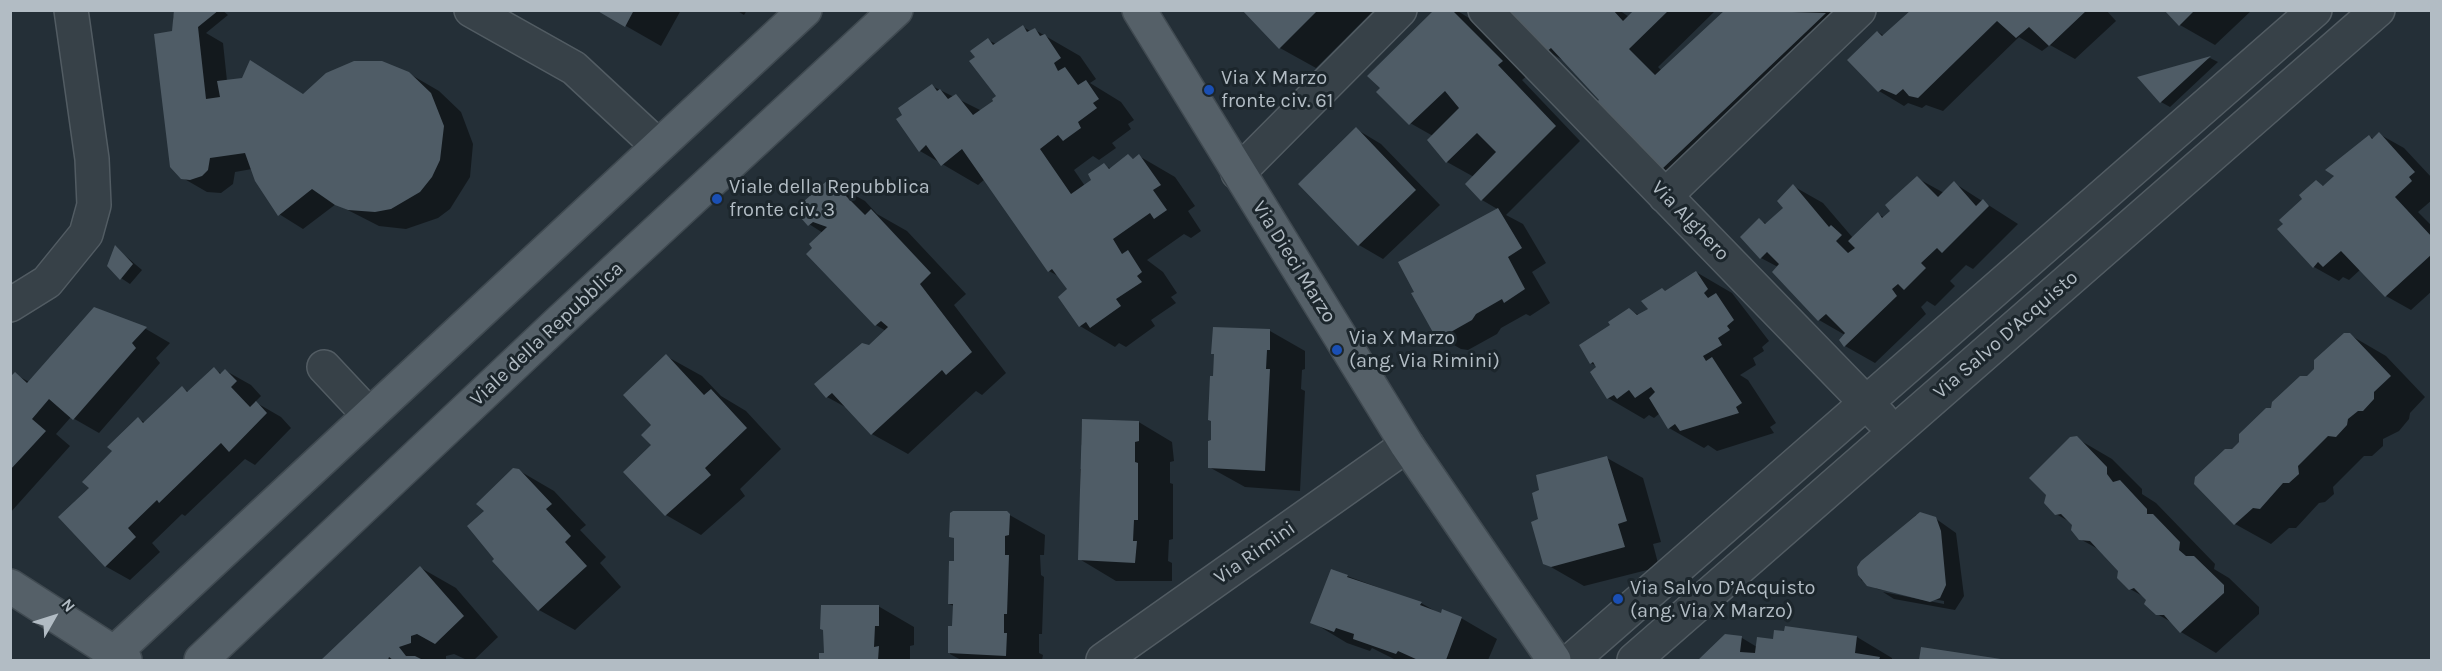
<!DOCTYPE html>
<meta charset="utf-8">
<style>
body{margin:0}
#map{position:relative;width:2442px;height:671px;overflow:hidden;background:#242f37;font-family:Karla,sans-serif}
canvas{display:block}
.frame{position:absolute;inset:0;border:12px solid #b2bcc4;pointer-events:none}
.north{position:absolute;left:24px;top:587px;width:60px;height:60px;-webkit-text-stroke:4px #1c262c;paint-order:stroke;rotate:51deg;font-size:16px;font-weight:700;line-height:24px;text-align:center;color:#b2bcc4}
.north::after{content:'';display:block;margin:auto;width:21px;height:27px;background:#b2bcc4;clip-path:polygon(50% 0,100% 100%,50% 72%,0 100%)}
</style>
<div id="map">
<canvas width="2442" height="671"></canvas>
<div class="frame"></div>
<div class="north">N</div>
</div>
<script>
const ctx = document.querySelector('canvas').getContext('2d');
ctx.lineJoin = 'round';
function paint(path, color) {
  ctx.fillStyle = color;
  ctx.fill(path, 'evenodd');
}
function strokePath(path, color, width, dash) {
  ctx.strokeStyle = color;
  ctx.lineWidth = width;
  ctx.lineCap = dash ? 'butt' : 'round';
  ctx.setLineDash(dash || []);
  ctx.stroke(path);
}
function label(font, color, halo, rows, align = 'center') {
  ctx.font = font + ' Karla,sans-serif';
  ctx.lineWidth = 6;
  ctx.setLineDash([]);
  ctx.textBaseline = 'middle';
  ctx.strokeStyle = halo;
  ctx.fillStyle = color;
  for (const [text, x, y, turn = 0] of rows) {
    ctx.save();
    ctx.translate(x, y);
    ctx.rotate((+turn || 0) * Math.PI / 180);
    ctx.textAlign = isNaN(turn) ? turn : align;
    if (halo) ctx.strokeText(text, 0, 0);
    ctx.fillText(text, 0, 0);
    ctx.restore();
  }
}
const shadow = new Path2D(`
 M177 10H222L228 15 206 33 223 43 227 81 243 80 251 62 304 95 408 73 439 91 461 112 473 144 470 177 450 209 438 218 406 229 379 226 336 204 303 229 279 214 252 169 235 172 233 184 221 193 207 192 181 177 173 17Z
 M598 10H681L661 46Z
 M736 10H747L744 15Z
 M1244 10H1374L1316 68 1280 48Z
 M1437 10H1456L1469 18 1527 76 1522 80 1580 141 1506 215 1523 224 1546 263 1532 272 1550 303 1530 316 1526 314 1501 328 1497 334 1468 350 1461 349 1436 335 1499 210 1482 200 1467 184 1474 177 1447 162 1433 136 1410 123Z
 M1508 10H1619L1629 17 1636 10H1716L1658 67 1662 71 1727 10H1839L1692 186 1662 168 1566 62 1547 51Z
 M1914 10H2106L2116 21 2075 59 2050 45 2042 51 2019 37 1943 111 1926 105 1922 108 1908 103 1904 106 1879 91 1849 60 1878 32 1884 36Z
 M2166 10H2252L2215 45 2180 25Z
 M1023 27 1032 32 1035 30 1080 56 1096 79 1090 83 1121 102 1134 120 1128 124 1131 129 1112 143 1116 148 1099 160 1093 156 1074 170 1085 186 1093 180 1104 165 1111 169 1128 156 1135 160 1139 156 1175 177 1195 206 1188 211 1201 231 1191 238 1184 234 1147 260 1163 272 1177 293 1171 297 1176 303 1151 320 1155 326 1126 347 1119 343 1115 347 1080 326 1069 289 1060 277 1049 271 985 179 978 185 920 151 932 86 982 111 998 96 977 57 988 40 996 44Z
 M2210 58 2218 62 2170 107 2161 102 2140 78Z
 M1356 129 1381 144 1440 205 1383 259 1359 245Z
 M2379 134 2404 148 2432 178V200L2418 212 2432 226V291L2411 310 2386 296 2361 269 2349 280 2343 277 2339 281 2314 267 2279 230 2316 182 2325 187 2369 136 2374 139Z
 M1917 178 1944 193 1954 183 2018 224 1973 269 1966 265 1950 281 1955 286 1935 306 1927 301 1921 307 1926 314 1875 363 1845 346 1841 340 1845 335 1819 320 1778 267 1761 258 1759 220 1767 224 1785 208 1793 186 1823 203 1853 238 1878 214 1885 218Z
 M829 181 865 201 877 214 907 231 966 294 954 305 1006 373 982 395 976 391 908 454 872 434 849 409 827 397 869 346 886 331 876 325 823 233 809 224Z
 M116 248 142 270 130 284 121 278Z
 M1696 272 1732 293 1769 341 1762 347 1764 351 1753 358 1756 365 1740 375 1748 380 1776 423 1770 427 1774 433 1717 451 1708 445 1704 448 1669 428 1660 413 1654 418 1649 415 1644 419 1608 398 1598 367 1591 363 1612 325 1629 310 1639 315 1651 309 1666 292Z
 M94 309 146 329 170 343 156 358 160 363 99 433 71 417 56 434 70 446 10 513V379L15 374 29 382Z
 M1270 331 1305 351V369L1302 370 1301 389 1305 391 1300 491 1245 487 1209 467 1213 442 1216 355 1212 353Z
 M2350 335 2386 356 2425 397 2410 413 2409 419 2399 431 2383 439V446L2372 456H2364L2333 487 2334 494 2325 502 2319 503 2296 528H2289L2271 544 2235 524 2233 451Z
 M666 356 702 376 721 396 746 411 781 449 740 489 745 496 701 535 666 515 653 425Z
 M214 369 222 374 226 371 251 385 261 396 255 402 281 417 291 428 255 465 245 459 185 516 182 514 152 543 160 552 130 580 105 566 91 488 138 419 146 423 182 388 189 392Z
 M1137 421 1172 442 1174 461 1170 462V483L1173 484V539L1169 540 1168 561 1172 563V581H1116L1081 560 1080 469H1084V447L1081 445 1082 422Z
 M2076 438 2112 459 2142 489V494L2156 503 2215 564 2214 569 2229 578 2259 607V614L2216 653 2181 632 2173 623 2157 614 2148 599 2130 589 2120 570 2100 550 2080 539 2072 523 2056 514Z
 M1607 458 1643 478 1661 542 1653 544 1659 567 1584 586 1544 563Z
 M518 470 554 491 586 525 580 530 606 557 600 563 621 587 575 630 539 610 494 561 496 559 486 511Z
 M1006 513 1045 535 1044 555H1040L1041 575 1044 577 1042 634H1039V653L1043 655 1042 660H961L950 654V628H953L954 606 949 604 956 562V539L951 536Z
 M1916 515 1932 516 1956 533 1964 596 1955 610 1894 599 1883 592 1944 604V601L1877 589 1861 580 1859 568 1862 562Z
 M421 568 456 588 498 637 474 660H467L454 654 446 656V660H323Z
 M1347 576 1421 603 1442 615 1461 618 1497 639 1488 660H1396L1372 648 1370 651 1347 643 1312 622Z
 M878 606 914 627V645L910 646V660H821V654H826Z
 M1726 635 1742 638 1757 647 1774 641 1857 637 1892 658V660H1700Z
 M1922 649 2000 660H1920Z`);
const building = new Path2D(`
 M174 10H219L198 27 206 99 220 97 217 81 242 78 250 60 303 94 326 73 354 61H382L409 72 431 93 444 126 440 160 432 177 420 192 391 209 375 212 348 210 335 205 312 189 278 216 255 181 245 153 210 158 208 170 202 176 190 180 181 179 170 167 154 34 172 31Z
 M596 10H634L625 27Z
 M1242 10H1318L1279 49Z
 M1434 10H1452L1503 61 1498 65 1556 126 1481 201 1465 184 1496 152 1477 133 1446 163 1427 140 1459 108 1445 91 1409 125 1376 92 1380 88 1367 76Z
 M1506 10H1613L1623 21 1634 10H1669L1629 49 1655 75 1725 10 1826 13 1661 170 1595 103 1599 100 1551 48 1546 52Z
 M1911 10H2087L2049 46 2029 27 2016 38 1997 21 1918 98 1909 96 1903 89 1896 95 1882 89 1878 92 1847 60 1877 31 1882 36Z
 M2164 10H2195L2179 26Z
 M1023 25 1027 32 1035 28 1040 36 1045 34 1061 58 1054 63 1058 71 1065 67 1078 85 1086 80 1099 99 1093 103 1097 108 1078 122 1081 128 1063 141 1058 135 1040 149 1071 194 1091 180 1088 174 1104 163 1109 169 1128 154 1133 159 1139 154 1161 185 1153 190 1167 210 1154 219 1150 213 1113 239 1122 254 1128 250 1142 272 1137 276 1142 282 1116 299 1121 306 1090 328 1086 322 1079 327 1058 297 1067 289 1052 269 1048 272 962 149 941 166 926 145 919 152 896 119 902 115 898 108 932 84 937 91 940 89 948 99 956 94 973 115 993 101 992 99 996 96 969 61 975 57 970 51 988 38 993 45Z
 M2211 56 2160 103 2137 77Z
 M1356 127 1416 190 1358 246 1298 184Z
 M2379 132 2415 172 2409 177 2412 181 2395 197 2432 237V254L2385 297 2341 251 2323 267 2318 262 2313 268 2277 229 2283 224 2279 220 2302 199 2299 195 2316 180 2323 186 2334 176 2325 170 2369 135 2372 139Z
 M1917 176 1938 197 1954 181 1976 206 1983 199 1989 206 1942 253 1937 248 1921 263 1926 268 1904 290 1898 284 1892 289 1897 296 1844 347 1839 340 1845 333 1826 314 1818 321 1772 272 1779 264 1767 252 1760 259 1740 237 1759 218 1765 224 1783 208 1777 201 1793 184 1829 227 1831 225 1842 235 1836 241 1848 253 1855 248 1848 241 1878 212 1882 218 1890 211 1885 205Z
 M829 179 865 215 871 209 931 273 920 284 972 352 946 375 942 370 871 435 832 393 826 398 814 384 862 343 869 345 888 327 881 321 875 326 806 254 812 248 809 244 827 227 813 222 808 226 794 210Z
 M1498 208 1522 248 1508 257 1525 289 1504 303 1502 299 1476 314 1472 320 1442 337 1440 333 1435 336 1411 293 1414 292 1398 262Z
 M115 245 133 264 120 280 107 266Z
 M1696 271 1708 289 1704 293 1708 298 1716 293 1734 320 1727 326 1730 330 1718 338 1722 345 1703 356 1706 361 1712 357 1742 403 1736 407 1739 413 1680 431 1675 424 1668 429 1649 398 1655 392 1651 387 1635 398 1629 390 1617 399 1614 395 1607 399 1590 372 1596 367 1593 362 1590 364 1579 345 1610 325 1608 322 1629 308 1637 315 1648 309 1641 301 1662 288 1665 291Z
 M94 307 147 327 132 343 136 348 73 420 49 399 32 419 46 431 10 470V377L15 372 27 383Z
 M1213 327 1270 329V350H1267L1266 369H1270L1265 471 1208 468V441L1211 440V421L1208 420 1210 376H1213L1214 354H1211Z
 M2344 333H2350L2391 376 2374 392V399L2363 411H2358L2348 419 2347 425 2336 437 2328 436 2298 466 2299 474 2289 483H2283L2260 509 2253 508 2234 525 2194 484 2195 477 2225 449H2232L2239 442V434L2266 408H2271L2272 402 2300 376H2307L2314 369V360Z
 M666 354 704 395 711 389 747 428 705 468 711 475 665 516 623 472 651 445 641 435 651 425 623 395Z
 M214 367 220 374 225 369 237 381 231 387 250 407 256 401 267 413 229 452 221 443 159 503 157 500 128 528 136 537 105 567 58 517 89 488 82 482 112 451 107 447 138 417 143 423 182 386 187 392Z
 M1082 419 1139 421V441L1135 442V462L1138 463V520H1134L1133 541H1137L1135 563 1078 560Z
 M2077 436 2107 467V474L2113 482 2120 480 2147 509V514H2153L2180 542 2179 550 2186 556H2194L2224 585V593L2180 633 2164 615H2156L2144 604 2146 600 2134 588 2129 590 2117 578 2118 571 2090 541 2079 540 2071 530 2072 525 2061 514 2055 515 2044 503 2046 495 2029 478 2070 437Z
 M1607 456 1627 521 1618 524 1625 547 1551 567 1543 564 1531 522 1538 519 1532 493 1539 490 1536 475Z
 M513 468 519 469 552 504 546 509 571 536 565 542 587 566 538 611 492 561 494 559 467 526 484 511 476 504Z
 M953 511H1007L1010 514 1009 535 1005 536V555H1009L1007 614H1004V633H1007L1006 656 948 653V626H952L953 604H948L949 561H954V538L949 537 950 513Z
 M1920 512 1936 517 1941 531 1946 585 1940 598 1930 602 1867 586 1858 575 1857 567 1861 561Z
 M420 566 464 616 435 644 417 634 411 636V643L399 647 406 656H415L423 660H393L389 657 388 660H321Z
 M1331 569 1348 575 1347 577 1422 602 1420 605 1441 613 1442 609 1462 617 1446 660H1418L1398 651 1396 654 1353 639 1354 634 1336 628 1334 632 1310 623Z
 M821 605H879V626H875L874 647 879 646 878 660H819V653H824L823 630 820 629Z
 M1785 626 1857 636 1855 653 1880 657 1879 660H1698L1725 634 1742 636 1740 652 1755 653 1757 637 1773 639 1774 630 1784 631Z
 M1921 647 2001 659V660H1919Z`);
const minor = new Path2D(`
 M471 10 574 68 658 146
 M1485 10 1881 418
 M1238 173 1400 10
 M1665 196 1859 10
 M10 305 47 282 86 234 94 205 92 159 71 10
 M324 367 369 415
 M1103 660 1407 445
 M1572 660 2315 10
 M1634 660 2378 10`);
const major = new Path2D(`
 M1139 10 1407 445 1554 660
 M10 586 125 660
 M114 653 805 10
 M201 660 557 324 896 10`);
const markers = [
 [1209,90,6,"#1a4fb4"],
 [717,199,6,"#1a4fb4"],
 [1337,350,6,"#1a4fb4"],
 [1618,599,6,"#1a4fb4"]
];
const poiNames = [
 ["Via X Marzo",1221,78],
 ["fronte civ. 61",1221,101],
 ["Viale della Repubblica",729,187],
 ["fronte civ. 3",729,210],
 ["Via X Marzo",1349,338],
 ["(ang. Via Rimini)",1349,361],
 ["Via Salvo D’Acquisto",1630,588],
 ["(ang. Via X Marzo)",1630,611]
];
const streetNames = [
 ["Via Alghero",1690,221,46],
 ["Via Dieci Marzo",1294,262,58],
 ["Viale della Repubblica",547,334,-43],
 ["Via Salvo D'Acquisto",2006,335,-41],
 ["Via Rimini",1255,553,-35]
];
paint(shadow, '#0007');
paint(building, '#4f5c66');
strokePath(minor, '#525c63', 36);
strokePath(major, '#404a51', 36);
strokePath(minor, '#374148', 33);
strokePath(major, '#556068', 33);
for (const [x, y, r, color] of markers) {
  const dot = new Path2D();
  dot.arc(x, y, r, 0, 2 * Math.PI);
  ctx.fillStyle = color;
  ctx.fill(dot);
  strokePath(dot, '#1c262c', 2);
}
label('20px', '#b2bcc4', '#1c262c', poiNames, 'left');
label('20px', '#b2bcc4', '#1c262c', streetNames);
</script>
